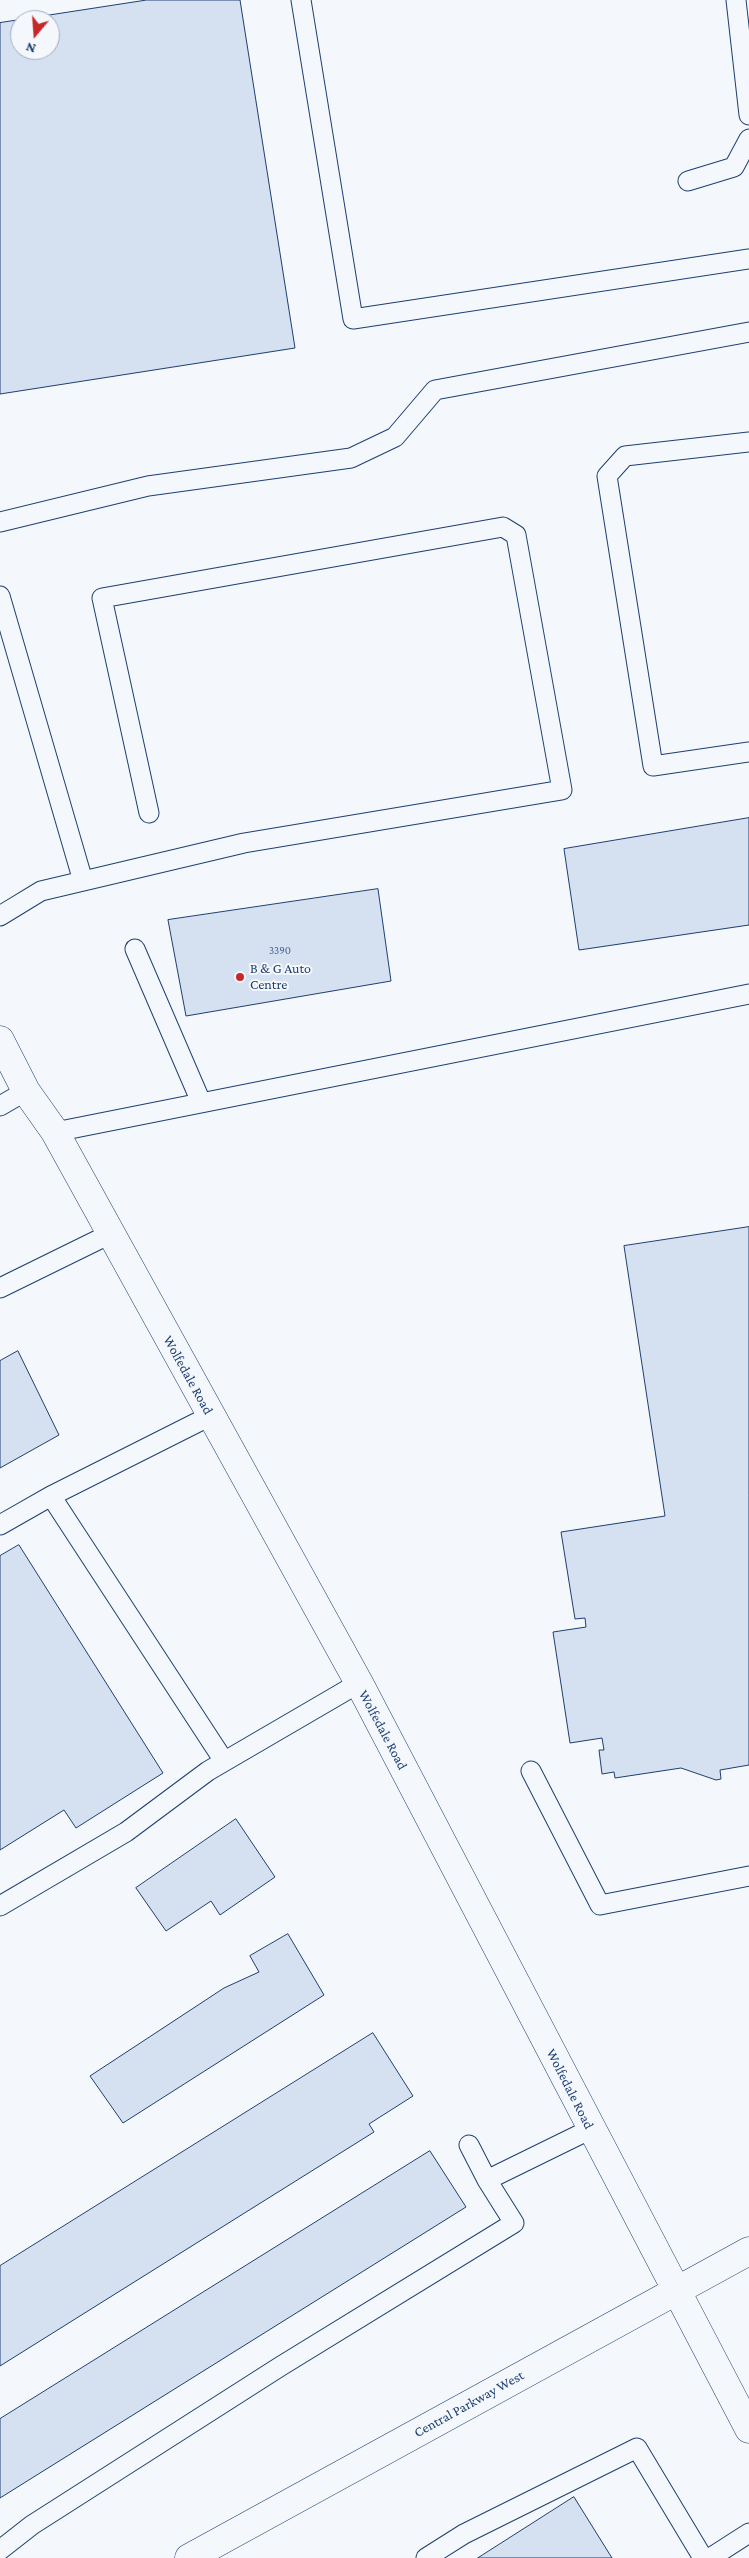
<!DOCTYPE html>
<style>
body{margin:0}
#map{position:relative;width:749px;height:2558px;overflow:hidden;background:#f4f7fb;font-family:"Crimson Pro",serif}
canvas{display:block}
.north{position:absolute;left:10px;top:10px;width:50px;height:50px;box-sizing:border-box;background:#f4f7fb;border:1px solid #9eadc5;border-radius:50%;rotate:198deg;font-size:14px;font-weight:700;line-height:20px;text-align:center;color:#1d3f73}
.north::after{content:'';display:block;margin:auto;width:18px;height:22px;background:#c62828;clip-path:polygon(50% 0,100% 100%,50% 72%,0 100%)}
</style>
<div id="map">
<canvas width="749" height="2558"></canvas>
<div class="north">N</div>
</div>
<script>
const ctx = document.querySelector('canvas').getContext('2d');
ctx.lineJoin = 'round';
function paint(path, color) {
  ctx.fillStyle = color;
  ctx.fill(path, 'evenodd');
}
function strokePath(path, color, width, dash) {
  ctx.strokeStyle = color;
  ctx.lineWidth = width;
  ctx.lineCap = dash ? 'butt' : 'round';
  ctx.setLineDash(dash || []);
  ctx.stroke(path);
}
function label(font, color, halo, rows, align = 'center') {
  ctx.font = font + ' "Crimson Pro",serif';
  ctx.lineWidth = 4;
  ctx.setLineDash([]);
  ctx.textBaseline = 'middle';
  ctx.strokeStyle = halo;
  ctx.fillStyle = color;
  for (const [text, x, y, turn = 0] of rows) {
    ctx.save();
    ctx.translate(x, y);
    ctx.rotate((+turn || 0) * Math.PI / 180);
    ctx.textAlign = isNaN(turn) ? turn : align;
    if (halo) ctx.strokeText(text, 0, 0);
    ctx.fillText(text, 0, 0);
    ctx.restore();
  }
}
const building = new Path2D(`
 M147 0H240L295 348 0 394V23ZM20 20H50V50H20Z
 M749 818V925L579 950 564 849Z
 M378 889 391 981 186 1016 168 920Z
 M749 1227V1765L720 1770 721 1779 716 1780 681 1768 615 1778 614 1772 602 1774 599 1750H604L602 1738 570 1743 553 1632 586 1627 585 1618 575 1619 561 1532 665 1516 624 1246Z
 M18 1351 59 1435 0 1468V1361Z
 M19 1545 163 1773 76 1828 64 1810 0 1850V1556Z
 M236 1819 275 1877 220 1915 211 1901 166 1931 136 1888Z
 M288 1934 324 1995 123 2123 90 2076 224 1988 259 1972 250 1956Z
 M373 2033 413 2096 369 2124 374 2132 0 2366V2266Z
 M430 2151 466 2207 0 2498V2419Z
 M574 2497 612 2558H478Z`);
const lane = new Path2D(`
 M301 0 353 319 749 259
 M736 0 749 115
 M688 181 734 167 749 139
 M749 442 625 456 607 476 653 766 749 752
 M0 522 148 486 351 458 395 437 435 390 749 332
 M0 596 83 881
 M0 916 41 891 244 843 562 790 516 535 503 527 102 598 149 813
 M135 949 201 1102
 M0 1106 26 1091
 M55 1132 749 994
 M0 1288 110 1234
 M51 1496 224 1761
 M0 1525 51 1496 210 1416
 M531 1771 600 1905 749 1876
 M0 1906 126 1832 208 1771 359 1683
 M487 2180 591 2129
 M0 2550 32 2525 281 2366 514 2223 487 2180 469 2145
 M426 2558 464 2534 637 2448 703 2558
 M710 2558 749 2533`);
const secondary = new Path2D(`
 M0 1040 26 1091 55 1132 359 1683 749 2429
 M189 2558 749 2251`);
const markers = [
 [240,977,5,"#c62828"]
];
const numberNames = [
 ["3390",280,951]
];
const poiNames = [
 ["B & G Auto",250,969],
 ["Centre",250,985]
];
const streetNames = [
 ["Wolfedale Road",188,1375,61],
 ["Wolfedale Road",383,1730,62],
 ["Wolfedale Road",570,2089,63],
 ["Central Parkway West",469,2404,-29]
];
paint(building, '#d5e0f0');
strokePath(building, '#1d3f73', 1);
strokePath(lane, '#1d3f73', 21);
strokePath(secondary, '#1d3f73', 29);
strokePath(lane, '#f4f7fb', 19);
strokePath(secondary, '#f4f7fb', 28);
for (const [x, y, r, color] of markers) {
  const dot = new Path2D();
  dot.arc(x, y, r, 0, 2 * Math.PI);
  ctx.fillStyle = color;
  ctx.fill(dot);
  strokePath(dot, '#f4f7fb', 2);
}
label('11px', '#4b6792', null, numberNames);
label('14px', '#1d3f73', '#f4f7fb', poiNames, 'left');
label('14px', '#1d3f73', '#f4f7fb', streetNames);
</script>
